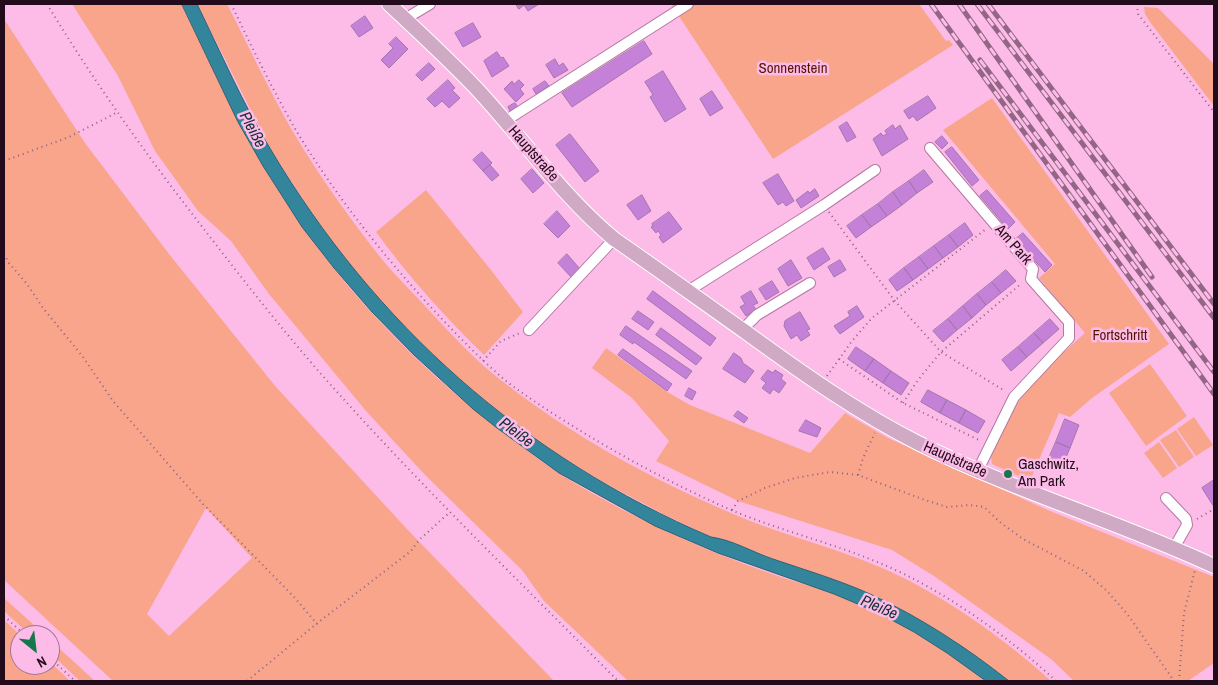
<!DOCTYPE html>
<meta charset="utf-8">
<style>
body{margin:0}
#map{position:relative;width:1218px;height:685px;overflow:hidden;background:#fcbce7;font-family:"Archivo Narrow",sans-serif}
canvas{display:block}
.frame{position:absolute;inset:0;border:5px solid #220b1b;pointer-events:none}
.north{position:absolute;left:10px;top:625px;width:50px;height:50px;box-sizing:border-box;background:#fcbce7;border:1px solid #a57595;border-radius:50%;rotate:151deg;font-size:14px;font-weight:700;line-height:20px;text-align:center;color:#220b1b}
.north::after{content:'';display:block;margin:auto;width:18px;height:22px;background:#17764c;clip-path:polygon(50% 0,100% 100%,50% 72%,0 100%)}
</style>
<div id="map">
<canvas width="1218" height="685"></canvas>
<div class="frame"></div>
<div class="north">N</div>
</div>
<script>
const ctx = document.querySelector('canvas').getContext('2d');
ctx.lineJoin = 'round';
function paint(path, color) {
  ctx.fillStyle = color;
  ctx.fill(path, 'evenodd');
}
function strokePath(path, color, width, dash) {
  ctx.strokeStyle = color;
  ctx.lineWidth = width;
  ctx.lineCap = dash ? 'butt' : 'round';
  ctx.setLineDash(dash || []);
  ctx.stroke(path);
}
function label(font, color, halo, rows, align = 'center') {
  ctx.font = font + ' "Archivo Narrow",sans-serif';
  ctx.lineWidth = 5;
  ctx.setLineDash([]);
  ctx.textBaseline = 'middle';
  ctx.strokeStyle = halo;
  ctx.fillStyle = color;
  for (const [text, x, y, turn = 0] of rows) {
    ctx.save();
    ctx.translate(x, y);
    ctx.rotate((+turn || 0) * Math.PI / 180);
    ctx.textAlign = isNaN(turn) ? turn : align;
    if (halo) ctx.strokeText(text, 0, 0);
    ctx.fillText(text, 0, 0);
    ctx.restore();
  }
}
const green = new Path2D(`
 M72 4H182C215 70 243 135 283 198 343 292 429 379 520 445 533 455 546 465 560 474 600 499 643 521 686 540 721 556 757 569 793 581 807 585 821 589 835 594 889 615 940 645 986 681H628L544 601 522 570 426 476 366 411 269 294 231 241 198 211 155 151 118 76Z
 M197 4H227C249 47 269 90 293 132 320 177 352 222 385 263 398 278 413 293 426 307 452 335 476 362 506 384 571 435 655 481 731 513 780 535 832 546 882 568 939 592 1005 639 1051 681H1009L955 641 899 608 868 593 755 552 722 539 711 537 665 515 601 481 542 445 507 419 462 382 424 347 376 297 345 259 309 209 271 150Z
 M671 4H919L946 41 949 40 953 45 773 159Z
 M1144 7 1158 8 1214 64V106L1150 22 1145 14Z
 M4 19 85 143 169 254 276 387 406 528 554 681H113L4 580ZM206 508 252 558 169 636 147 614Z
 M992 98 1169 344 1092 398 1070 417 1059 413 1030 481 992 464 991 457C1001 435 1010 412 1025 392 1041 370 1065 352 1085 333L1039 278 1055 264 943 130Z
 M426 190 491 270 523 312 484 355C445 317 408 276 376 232Z
 M606 348 669 393 690 405 810 453 845 413 888 438 1050 511 1214 577V663L1188 681H1074L1051 659 934 576 892 550 738 501 656 461 669 441 632 398 592 368Z
 M1150 364 1187 416 1146 446 1109 393Z
 M1194 417 1213 445 1196 456 1177 429Z
 M1176 430 1194 457 1179 467 1160 440Z
 M1159 442 1177 468 1163 478 1144 453Z
 M4 598 45 635H30L4 611Z
 M4 620 20 635V665H50V662L70 681H4Z
 M50 640 95 681H80L50 653Z`);
const water = new Path2D(`
 M182 4H197C221 53 243 104 271 150 375 325 524 457 711 537 733 540 752 552 773 559 805 570 839 580 870 594 920 617 966 647 1009 681H986L947 653 914 632 888 618 860 605 834 594 718 553 655 526 559 473 497 428 473 409 414 355 372 312 334 268 302 227 263 166 238 122Z`);
const building = new Path2D(`
 M516 4H539L528 11 524 5 519 9Z
 M365 16 373 28 359 37 351 26Z
 M473 23 481 37 463 47 455 33Z
 M396 37 408 49 389 68 381 60 393 48 389 44Z
 M644 41 652 54 572 107 562 93Z
 M497 52 501 58 503 57 509 66 492 77 484 61Z
 M555 59 559 66 563 63 568 70 554 78 546 65Z
 M429 63 435 69 422 81 416 75Z
 M663 71 686 109 665 122 650 97 653 95 645 82Z
 M448 80 455 88 452 90 460 98 449 108 442 101 435 107 427 99Z
 M519 80 524 85 520 89 524 94 516 102 504 89 512 81 514 84Z
 M545 81 549 86 536 94 533 89Z
 M712 91 723 108 710 116 700 99Z
 M928 96 936 108 917 121 913 116 909 119 904 111Z
 M515 103 518 107 510 111 508 107Z
 M847 122 856 137 847 142 839 127Z
 M893 125 895 129 900 125 908 139 882 156 873 139 881 133 883 136 887 134 885 131Z
 M570 134 599 171 585 182 556 145Z
 M942 136 948 143 942 149 935 142Z
 M952 147 979 180 972 186 945 152Z
 M482 152 492 163 483 171 473 160Z
 M490 165 499 175 492 181 483 171Z
 M532 169 544 183 533 193 521 179Z
 M924 170 933 182 917 193 909 181Z
 M778 174 794 201 786 206 783 202 778 205 763 183Z
 M909 181 917 193 902 205 893 192Z
 M815 189 819 196 801 208 796 200 808 191 809 193Z
 M987 190 1015 222 1008 229 980 196Z
 M893 192 902 205 887 216 878 204Z
 M642 195 651 211 638 220 627 205Z
 M878 204 887 216 871 227 862 215Z
 M557 211 570 226 558 238 544 224Z
 M669 212 682 229 663 243 659 237 661 235 658 231 656 233 651 227 653 226 652 224Z
 M862 215 871 227 856 238 847 226Z
 M965 223 973 235 958 247 949 235Z
 M1023 233 1052 265 1045 272 1016 239Z
 M949 235 958 247 943 258 934 246Z
 M934 246 943 258 928 269 919 257Z
 M823 248 830 259 814 270 807 258Z
 M567 254 580 269 572 278 558 263Z
 M919 257 928 269 913 280 904 268Z
 M791 260 802 278 788 286 778 269Z
 M840 260 846 270 834 277 828 267Z
 M904 268 913 280 897 291 889 280Z
 M1006 270 1016 281 1001 293 992 282Z
 M772 281 779 292 766 300 759 289Z
 M992 282 1001 293 986 305 977 294Z
 M653 291 716 338 710 346 647 299Z
 M751 291 758 303 753 305 756 310 746 316 740 307 745 304 741 297Z
 M977 294 986 305 972 318 963 306Z
 M857 306 864 317 840 334 834 326 850 316 848 312Z
 M963 306 972 318 957 330 948 319Z
 M638 311 654 322 648 330 632 319Z
 M800 312 810 329 807 330 810 335 801 341 797 335 791 339 784 326 785 321Z
 M948 319 957 330 943 342 933 331Z
 M1050 319 1059 329 1043 343 1034 333Z
 M626 326 692 371 686 379 634 342 633 344 620 335Z
 M661 328 702 358 696 365 656 335Z
 M1034 333 1043 343 1027 357 1018 347Z
 M856 347 874 359 865 371 848 359Z
 M1018 347 1027 357 1011 371 1002 360Z
 M623 349 672 384 667 391 618 355Z
 M734 353 741 358 743 363 754 371 745 383 723 369Z
 M874 359 891 371 883 383 865 371Z
 M768 370 773 373 775 370 783 375 781 379 786 383 779 393 773 389 770 394 762 388 766 383 761 379Z
 M891 371 909 383 901 395 883 383Z
 M689 388 696 392 692 400 685 396Z
 M928 390 947 400 940 413 921 402Z
 M947 400 966 410 959 423 940 413Z
 M966 410 985 421 978 433 959 423Z
 M738 411 748 418 744 423 734 416Z
 M1065 419 1079 425 1070 448 1056 442Z
 M806 420 821 428 817 437 799 431Z
 M1056 442 1070 448 1060 471 1046 465Z
 M1214 480V507L1202 488Z`);
const path = new Path2D(`
 M47 4C93 80 145 153 200 224 244 281 289 339 338 393 428 493 524 586 618 681
 M231 4C252 47 273 91 297 132 334 193 379 250 427 303 453 331 478 357 506 381 531 400 558 417 584 433 632 462 681 488 731 510 781 531 833 543 882 564 942 589 1009 637 1056 681
 M1137 4 1138 14 1214 112
 M4 161 69 137 116 113
 M829 212 894 300 941 352 1005 391
 M4 254 9 263 27 284 43 308 83 357 113 401 203 504 295 598 317 624
 M839 359 903 403 981 441
 M483 361 501 341 520 333
 M827 376 852 341 872 318 986 229
 M903 403 918 380 941 352 1022 283
 M858 475 863 458 875 433
 M732 510 738 501 765 488 795 478 830 472 858 475 925 500 947 507 970 505 984 507 1001 523 1023 539 1084 571 1107 591 1128 615 1174 681
 M1197 519 1214 509
 M4 616 25 635
 M50 658 75 681
 M247 681 320 621 411 551 419 540 450 512
 M1179 681 1184 613 1195 570`);
const minor = new Path2D(`
 M405 19 430 4
 M505 121 688 4
 M930 148 1033 269 1031 279 1069 322V338L1014 397 978 470
 M688 291 824 205 875 170
 M529 330 614 239
 M742 330 757 315 810 283
 M1166 498 1186 519 1187 525 1174 548`);
const major = new Path2D(`
 M389 4C418 31 447 58 475 87 522 137 561 195 614 239 659 270 703 302 747 333 802 373 857 412 918 443 1014 491 1117 521 1214 566`);
const rail = new Path2D(`
 M931 4 1214 394
 M959 4 1152 277
 M977 4 1214 318
 M988 4 1214 304
 M980 60 1214 372`);
const markers = [
 [1008,474,5,"#17764c"]
];
const parkNames = [
 ["Sonnenstein",793,69],
 ["Fortschritt",1120,336]
];
const streetNames = [
 ["Hauptstraße",533,154,49],
 ["Am Park",1013,245,49],
 ["Hauptstraße",955,460,24]
];
const poiNames = [
 ["Gaschwitz,",1018,465],
 ["Am Park",1018,482]
];
const waterNames = [
 ["Pleiße",252,130,62],
 ["Pleiße",516,433,37],
 ["Pleiße",879,608,23]
];
paint(green, '#f8a58b');
paint(water, '#32859b');
strokePath(water, '#2d6075', 1);
paint(building, '#c581d8');
strokePath(building, '#a177ad', 1);
strokePath(minor, '#b478a1', 12);
strokePath(major, '#fff', 16);
strokePath(path, '#8d627f', 2, [1, 4]);
strokePath(minor, '#fff', 10);
strokePath(major, '#d0a9c5', 14);
strokePath(rail, '#926684', 5);
strokePath(rail, '#fcbce7', 3, [9]);
for (const [x, y, r, color] of markers) {
  const dot = new Path2D();
  dot.arc(x, y, r, 0, 2 * Math.PI);
  ctx.fillStyle = color;
  ctx.fill(dot);
  strokePath(dot, '#fcbce7', 2);
}
label('15px', '#571400', '#fcbce7', parkNames);
label('15px', '#220b1b', '#fcbce7', streetNames);
label('15px', '#220b1b', '#fcbce7', poiNames, 'left');
label('italic 16px', '#142e35', '#fcbce7', waterNames);
</script>
